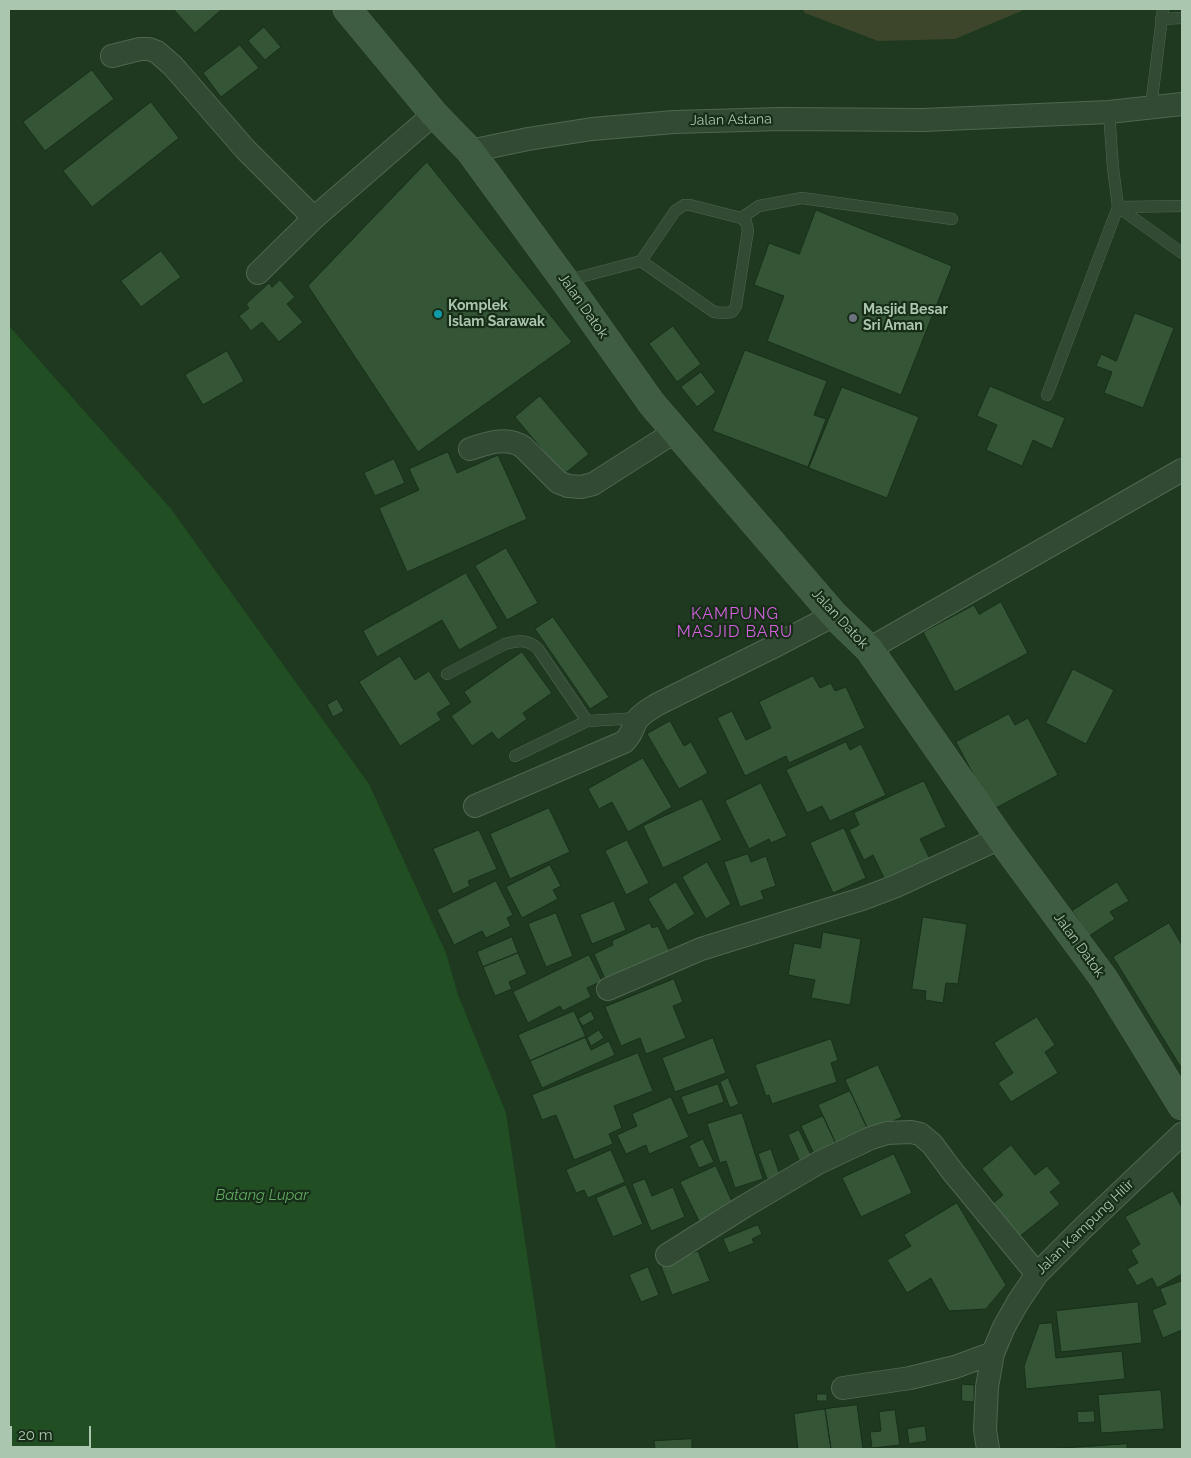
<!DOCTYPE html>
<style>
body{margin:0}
#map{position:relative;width:1191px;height:1458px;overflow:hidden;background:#1e391f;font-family:Raleway,sans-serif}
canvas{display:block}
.frame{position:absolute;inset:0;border:10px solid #abc6ae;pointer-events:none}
.scale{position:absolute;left:10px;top:1426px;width:81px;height:22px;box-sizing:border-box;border:2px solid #abc6ae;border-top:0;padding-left:6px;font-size:15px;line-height:18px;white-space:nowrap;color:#abc6ae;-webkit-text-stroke:4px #172d18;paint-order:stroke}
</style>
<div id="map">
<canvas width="1191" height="1458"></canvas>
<div class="frame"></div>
<div class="scale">20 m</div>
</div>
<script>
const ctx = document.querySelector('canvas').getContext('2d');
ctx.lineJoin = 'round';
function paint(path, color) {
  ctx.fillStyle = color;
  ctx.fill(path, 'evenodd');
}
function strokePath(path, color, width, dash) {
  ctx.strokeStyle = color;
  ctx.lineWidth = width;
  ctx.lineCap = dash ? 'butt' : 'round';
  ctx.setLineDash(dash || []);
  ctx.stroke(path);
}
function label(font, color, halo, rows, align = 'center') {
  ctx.font = font + ' Raleway,sans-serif';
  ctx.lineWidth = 4.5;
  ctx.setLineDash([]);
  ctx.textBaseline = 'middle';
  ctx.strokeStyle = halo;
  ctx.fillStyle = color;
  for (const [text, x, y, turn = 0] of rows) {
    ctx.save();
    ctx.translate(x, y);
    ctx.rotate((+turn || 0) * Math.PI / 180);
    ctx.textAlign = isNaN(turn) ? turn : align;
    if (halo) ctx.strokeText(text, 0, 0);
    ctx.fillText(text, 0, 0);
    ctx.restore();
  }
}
const green = new Path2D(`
 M802 9H1026L955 39 878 41 805 13Z`);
const water = new Path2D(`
 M9 326 171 509 369 784 446 953 458 995 506 1113 556 1449H9Z`);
const building = new Path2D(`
 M175 9H222L195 33 174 10Z
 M264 27 281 47 265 60 248 41Z
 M240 45 259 68 221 97 203 73Z
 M92 70 114 99 45 151 23 122Z
 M151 102 179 138 92 207 63 171Z
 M427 162 572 342 418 452 308 286Z
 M816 210 952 266 901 395 767 341 784 296 754 285 769 243 799 254Z
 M161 251 181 277 141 307 121 281Z
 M280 280 295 297 287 304 303 322 279 342 262 322 251 331 239 316 249 308 246 304 269 283 272 287Z
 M1135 313 1174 328 1143 408 1104 393 1112 372 1096 366 1101 354 1116 361Z
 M673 326 701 364 677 382 649 344Z
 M745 350 827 381 814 415 826 419 808 467 713 431Z
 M227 351 244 381 203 405 185 375Z
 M701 372 716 392 697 407 681 387Z
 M990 386 1065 418 1052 449 1033 440 1022 466 986 450 997 425 977 416Z
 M842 387 919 417 887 498 809 468Z
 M540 396 589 454 563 475 515 417Z
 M448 452 457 473 498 455 527 519 407 572 379 508 419 490 409 469Z
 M394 459 405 483 375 496 364 473Z
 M506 548 538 603 507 620 475 566Z
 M466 573 498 628 459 650 442 620 377 657 363 631Z
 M1001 602 1028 653 955 692 923 632 974 605 979 614Z
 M553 617 609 697 590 709 535 629Z
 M522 652 552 693 523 713 527 719 498 740 492 732 472 746 451 716 471 702 464 692Z
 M400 656 415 680 429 671 451 704 437 713 441 720 400 746 359 682Z
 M1073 669 1114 690 1086 744 1046 723Z
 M813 676 820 688 831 683 835 691 846 687 865 728 789 763 786 756 745 776 717 718 732 711 746 740 771 728 759 702Z
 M337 699 344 711 333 717 327 705Z
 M1009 714 1015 725 1028 718 1058 775 992 810 956 742Z
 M670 721 684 746 691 742 708 773 679 789 647 734Z
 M846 742 850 750 861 744 886 795 830 821 822 806 807 813 786 770Z
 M643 758 672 807 628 832 612 802 599 809 588 789Z
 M924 781 946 827 920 839 931 861 886 882 873 855 864 860 849 830 859 825 854 813Z
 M761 783 787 836 771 843 769 839 749 849 725 801Z
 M702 799 722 840 663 868 643 826Z
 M549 808 570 852 510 879 490 834Z
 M844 828 866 878 833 893 810 843Z
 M479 830 497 869 468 881 470 886 453 894 433 849Z
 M627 840 649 883 626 895 605 851Z
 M748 854 751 862 766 856 776 886 761 891 764 899 740 907 724 862Z
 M707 862 731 904 706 919 682 877Z
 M550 865 561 886 553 890 558 899 522 918 506 887Z
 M496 881 513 915 507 918 511 926 486 938 482 931 454 945 437 910Z
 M676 882 695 914 667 931 648 899Z
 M1117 882 1129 901 1110 912 1115 919 1089 936 1072 911Z
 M614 901 626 930 592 944 580 915Z
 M556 913 573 956 546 967 528 924Z
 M923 917 967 924 958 984 946 983 943 1003 925 1000 926 991 912 989Z
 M650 923 652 928 658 926 670 952 606 981 594 954 613 945 612 941Z
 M1169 923 1182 945V1069L1113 957Z
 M823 932 861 939 850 1005 811 998 815 980 788 975 794 943 820 948Z
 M512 937 518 953 483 967 477 952Z
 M518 953 527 974 509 982 512 989 495 996 483 967Z
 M589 955 602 981 587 988 591 997 563 1011 560 1006 528 1023 513 992Z
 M674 979 683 1002 673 1006 686 1038 646 1054 640 1038 621 1046 605 1007Z
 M574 1011 586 1037 530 1061 518 1035Z
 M591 1011 595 1019 583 1026 578 1019Z
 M1037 1017 1055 1045 1045 1052 1058 1073 1011 1102 998 1083 1013 1073 994 1043Z
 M599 1030 604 1038 591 1046 587 1038Z
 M585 1037 591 1050 609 1041 615 1055 542 1088 530 1061Z
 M713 1038 726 1073 675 1092 662 1058Z
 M831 1039 838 1060 831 1063 837 1082 772 1104 769 1095 766 1096 755 1065Z
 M638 1053 653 1091 614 1106 622 1128 609 1134 613 1144 574 1160 556 1115 542 1120 532 1095Z
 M878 1065 902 1117 869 1132 845 1080Z
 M728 1078 739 1104 730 1108 720 1082Z
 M718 1084 724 1102 688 1115 681 1097Z
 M850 1091 869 1132 837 1146 818 1105Z
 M671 1097 689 1137 649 1154 646 1145 626 1154 617 1135 637 1126 632 1114Z
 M742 1113 763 1179 735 1188 726 1161 720 1163 707 1124Z
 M823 1116 837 1146 815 1156 801 1126Z
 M799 1130 812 1157 800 1162 788 1135Z
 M703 1139 714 1162 699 1168 689 1146Z
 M1011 1145 1035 1175 1047 1166 1061 1183 1050 1192 1060 1204 1019 1237 992 1204 1003 1195 982 1169Z
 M771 1149 780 1175 767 1179 758 1154Z
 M611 1150 625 1182 588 1198 584 1190 576 1193 566 1170Z
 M894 1154 912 1193 861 1217 842 1178Z
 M716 1166 734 1206 700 1223 680 1182Z
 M645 1179 652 1196 673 1187 685 1217 651 1231 632 1184Z
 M626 1185 643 1224 613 1237 596 1198Z
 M1173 1191 1182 1208V1274L1157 1288 1152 1278 1137 1286 1127 1269 1138 1263 1131 1250 1140 1244 1125 1217Z
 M957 1203 1006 1285 986 1309 949 1311 931 1278 907 1293 887 1260 911 1246 904 1235Z
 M758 1225 762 1234 752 1239 754 1243 729 1253 723 1239Z
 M698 1251 710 1281 672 1295 661 1266Z
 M648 1267 659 1295 641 1302 629 1275Z
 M1182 1281V1330L1163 1338 1152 1310 1166 1304 1160 1289Z
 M1138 1302 1142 1343 1061 1352 1056 1311Z
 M1052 1323 1056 1358 1122 1351 1125 1379 1026 1389 1024 1366 1039 1324Z
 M962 1384 974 1385V1402L962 1401Z
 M1161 1390 1164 1429 1101 1433 1098 1395Z
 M817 1394H827V1401H817Z
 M857 1405 863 1449H831L825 1409Z
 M825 1409 831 1449H798L794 1414Z
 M895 1410 900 1445 872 1448 870 1432 881 1431 879 1412Z
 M1094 1411 1095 1422 1078 1423 1077 1412Z
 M925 1426 927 1441 909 1444 907 1429Z
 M692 1439V1449H655L654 1441Z
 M1127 1444V1449H1049Z`);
const service = new Path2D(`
 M1161 19 1182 18
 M1151 107 1163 9
 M1118 207 1182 253
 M1118 207 1182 206
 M741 218 759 206 802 198 952 219
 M565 281 641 261 675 211 684 205H690L741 218 746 222 748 230 736 306 732 312 724 313 714 312 641 261
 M1047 395 1118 207 1113 168 1109 112
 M447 674 505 644C518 640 528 639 538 649L587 721
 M515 756 587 721 639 718`);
const minor = new Path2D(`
 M112 56 140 49H149L157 52 173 66 245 149 314 218
 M470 151 528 139 592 129 674 122 780 119 923 120 1109 112 1182 104
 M258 273 314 218 434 114
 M470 449C487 443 507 436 523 447L558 482 568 486 581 487 593 484 676 431
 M869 649 1182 470
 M475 806 624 742C632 735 632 728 637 720 642 713 650 709 658 704L771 648 834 615
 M608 989 701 949 862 899 896 886 1000 838
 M667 1255 745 1206 818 1163 871 1138 887 1133 911 1132 920 1134 932 1144 952 1171 1037 1274
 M843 1388 910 1378 955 1367 993 1353
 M988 1449 985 1430 987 1387 993 1353 1004 1327 1018 1302 1037 1274 1083 1228 1182 1134`);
const secondary = new Path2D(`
 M347 9 434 114 470 151 565 281 652 404 834 615 869 649 1000 838 1104 979 1182 1106`);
const markers = [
 [438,314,5,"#0f9aa8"],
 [853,318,5,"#6b7280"]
];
const streetNames = [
 ["Jalan Astana",731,120,-1],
 ["Jalan Datok",583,306,55],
 ["Jalan Datok",840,619,47],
 ["Jalan Datok",1079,945,54],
 ["Jalan Kampung Hilir",1085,1227,-44]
];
const poiNames = [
 ["Komplek",448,306],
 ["Islam Sarawak",448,322],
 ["Masjid Besar",863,310],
 ["Sri Aman",863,326]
];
const waterNames = [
 ["Batang Lupar",262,1195]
];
const quarterNames = [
 ["KAMPUNG",735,614],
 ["MASJID BARU",735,632]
];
paint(green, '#3d462a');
paint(water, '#214e23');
paint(building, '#345536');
strokePath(building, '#19301a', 1);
strokePath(service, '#4f6751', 12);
strokePath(minor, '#4f6751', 24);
strokePath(secondary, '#4f6751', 29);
strokePath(service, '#324933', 11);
strokePath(minor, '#324933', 22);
strokePath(secondary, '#3f5d42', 28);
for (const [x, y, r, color] of markers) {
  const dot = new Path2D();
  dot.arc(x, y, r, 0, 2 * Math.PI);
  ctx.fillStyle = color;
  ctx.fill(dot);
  strokePath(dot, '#172d18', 2);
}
label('14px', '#abc6ae', '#172d18', streetNames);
label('bold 14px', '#abc6ae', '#172d18', poiNames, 'left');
label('italic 15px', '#61a963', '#172d18', waterNames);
ctx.letterSpacing = '1px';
label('16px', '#d462e0', '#172d18', quarterNames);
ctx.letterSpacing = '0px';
</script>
